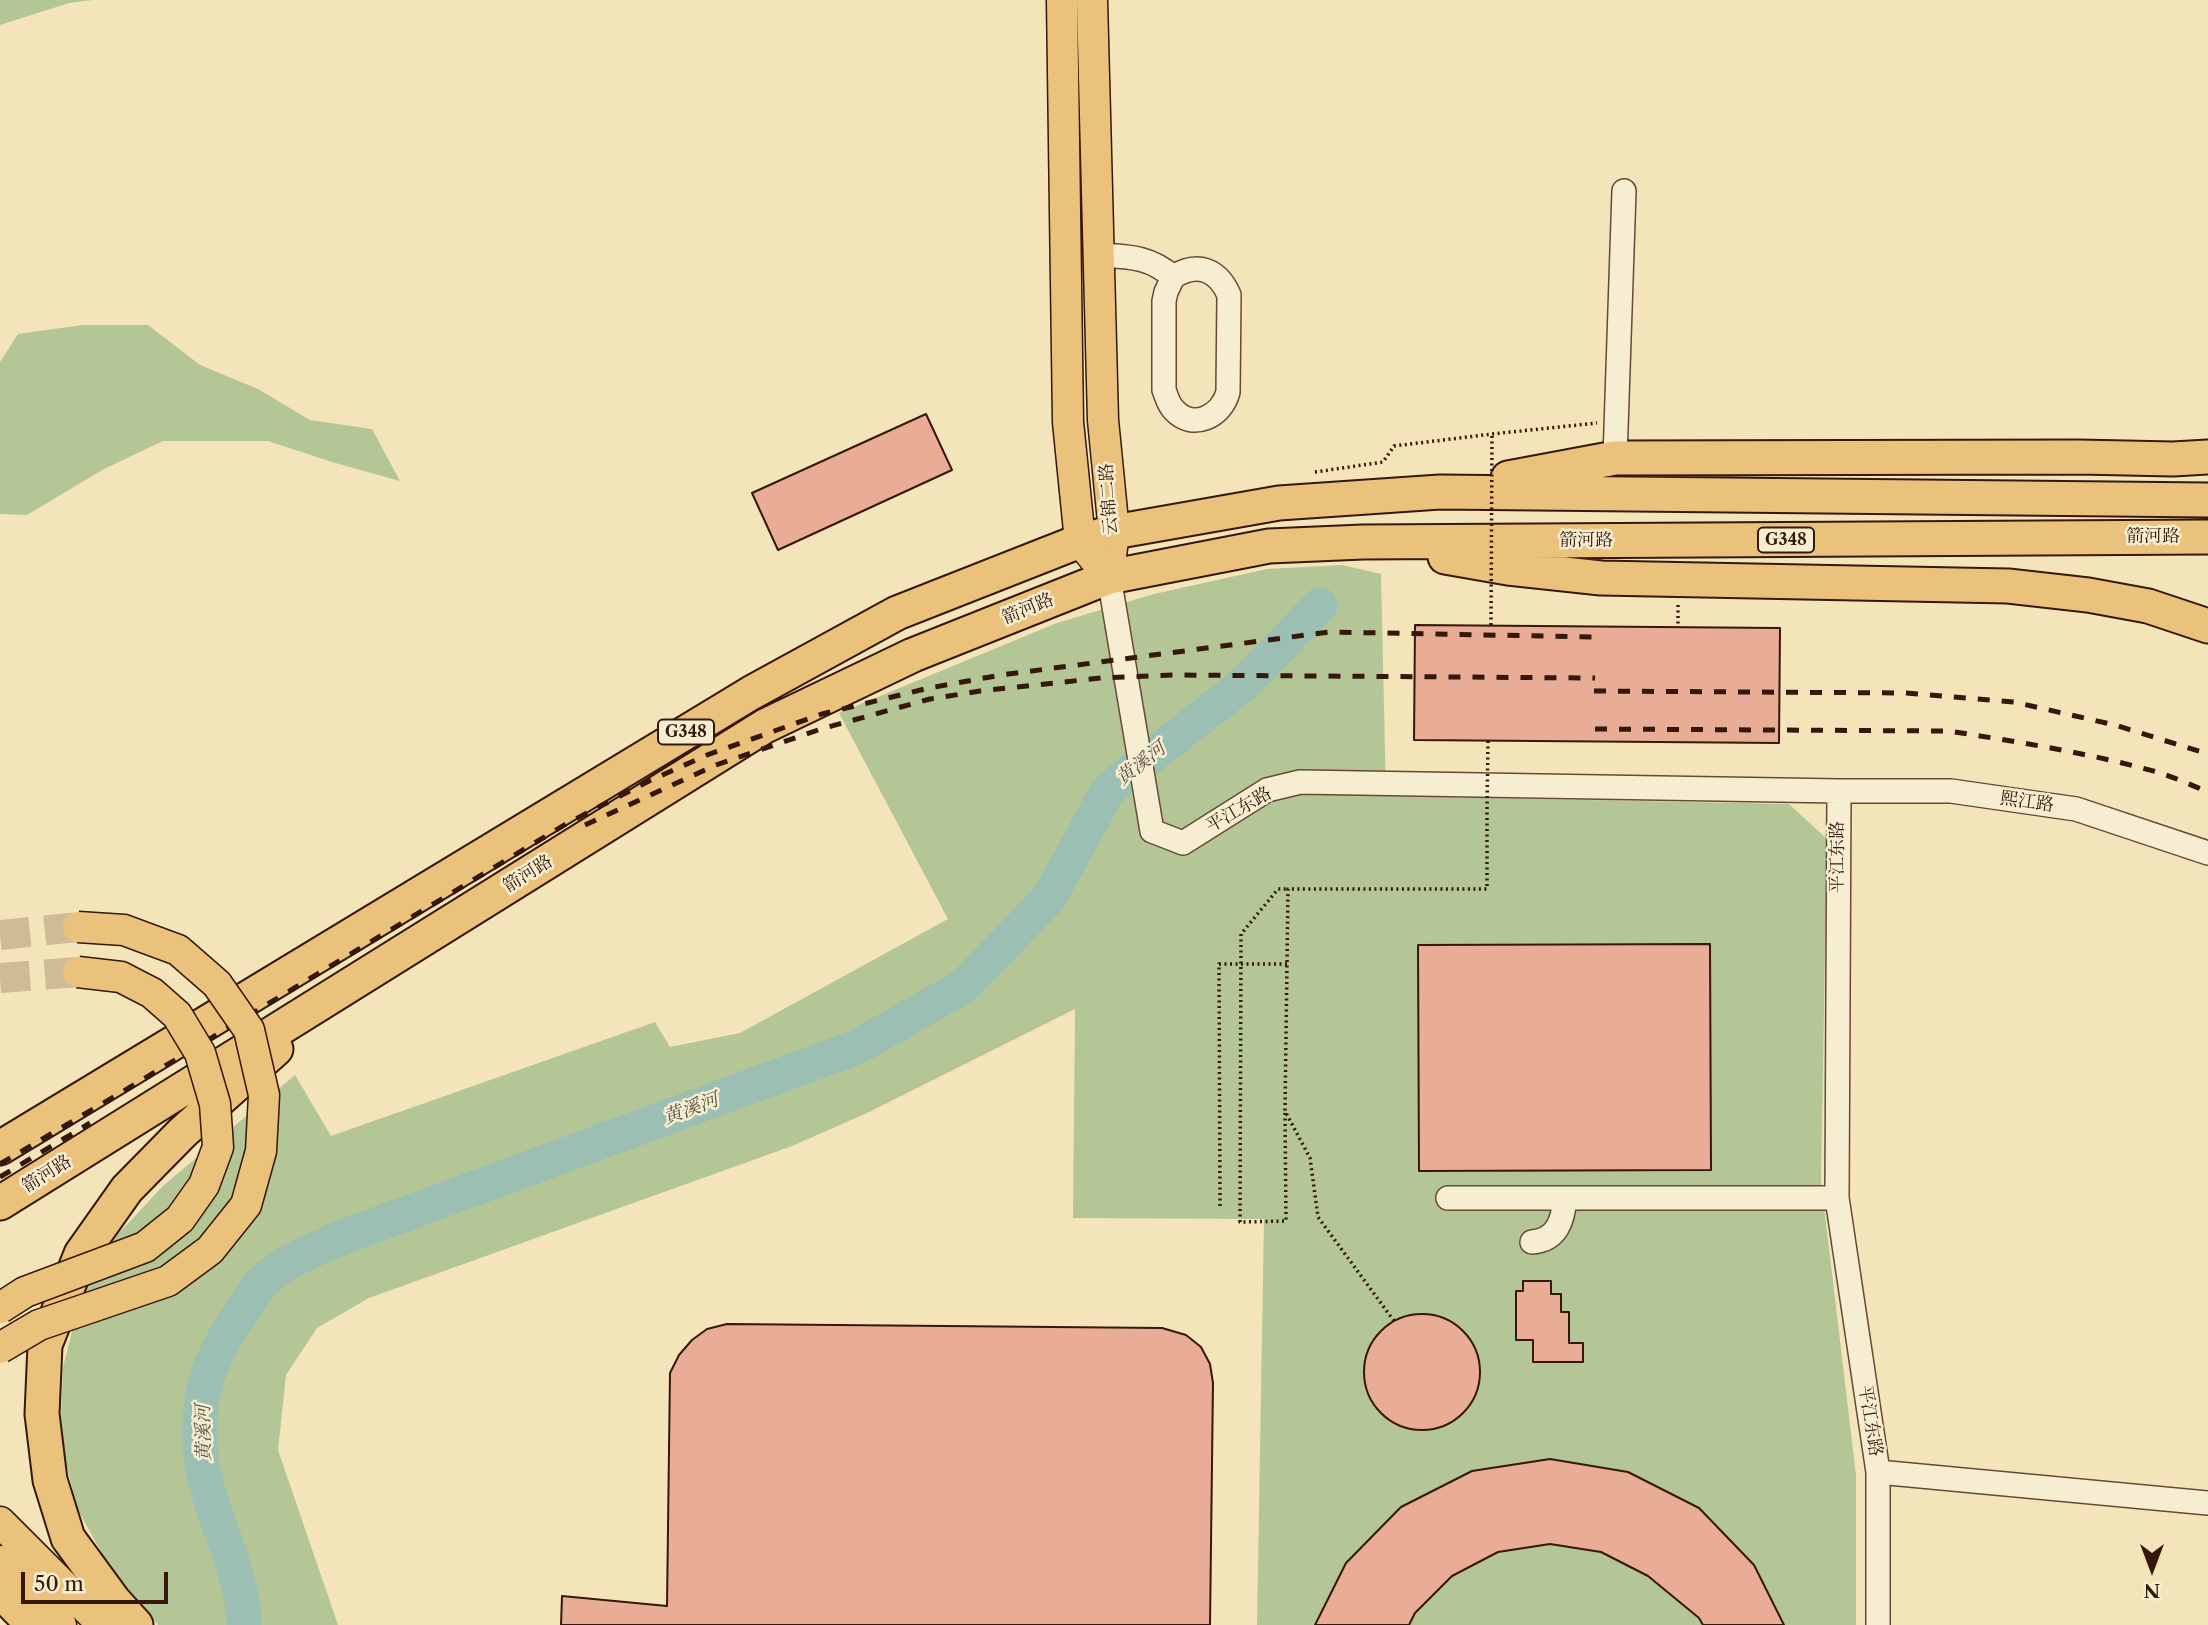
<!DOCTYPE html>
<meta charset="utf-8">
<style>
body{margin:0}
#map{position:relative;width:2208px;height:1625px;overflow:hidden;background:#f3e5b9;font-family:"Libre Caslon Text",serif}
canvas{display:block}
.north{position:absolute;left:2117px;top:1534px;width:70px;height:70px;-webkit-text-stroke:5px #f7eed2;paint-order:stroke;rotate:180deg;font-size:19px;font-weight:700;line-height:28px;text-align:center;color:#35170b}
.north::after{content:'';display:block;margin:auto;width:24px;height:32px;background:#35170b;clip-path:polygon(50% 0,100% 100%,50% 72%,0 100%)}
.scale{position:absolute;left:21px;top:1572px;width:147px;height:32px;box-sizing:border-box;border:4px solid #35170b;border-top:0;padding-left:9px;font-size:21px;line-height:24px;white-space:nowrap;color:#35170b;-webkit-text-stroke:5px #f7eed2;paint-order:stroke}
</style>
<div id="map">
<canvas width="2208" height="1625"></canvas>
<div class="north">N</div>
<div class="scale">50 m</div>
</div>
<script>
const ctx = document.querySelector('canvas').getContext('2d');
ctx.lineJoin = 'round';
function paint(path, color) {
  ctx.fillStyle = color;
  ctx.fill(path, 'evenodd');
}
function strokePath(path, color, width, dash) {
  ctx.strokeStyle = color;
  ctx.lineWidth = width;
  ctx.lineCap = dash ? 'butt' : 'round';
  ctx.setLineDash(dash || []);
  ctx.stroke(path);
}
function label(font, color, halo, rows, align = 'center') {
  ctx.font = font + ' "Libre Caslon Text","Noto Serif SC",serif';
  ctx.lineWidth = 5;
  ctx.setLineDash([]);
  ctx.textBaseline = 'middle';
  ctx.strokeStyle = halo;
  ctx.fillStyle = color;
  for (const [text, x, y, turn = 0] of rows) {
    ctx.save();
    ctx.translate(x, y);
    ctx.rotate((+turn || 0) * Math.PI / 180);
    ctx.textAlign = isNaN(turn) ? turn : align;
    if (halo) ctx.strokeText(text, 0, 0);
    ctx.fillText(text, 0, 0);
    ctx.restore();
  }
}
const green = new Path2D(`
 M0 0H93L69 3 0 25Z
 M83 325H148L200 365 258 389 310 420 372 429 400 481 332 462 268 441H163L104 469 27 515 0 514V362L18 334Z
 M1342 565 1381 574 1386 796 1789 804 1827 839 1821 1181 1856 1475V1625H1257L1264 1219 1073 1218 1075 1009 865 1114 792 1146 369 1298 317 1328 286 1375 278 1450 338 1625H158L111 1570 77 1508 60 1438 63 1367 82 1292 118 1234 164 1185 295 1075 331 1136 655 1022 670 1047 740 1033 948 919 839 713 1057 623 1154 594 1267 569Z`);
const river = new Path2D(`
 M244 1625C243 1576 220 1534 207 1487 198 1458 197 1410 206 1381 213 1356 228 1332 242 1310 249 1301 255 1288 264 1280 287 1260 316 1249 343 1237L857 1047 964 986 1049 898 1108 790 1245 683 1320 605`);
const building = new Path2D(`
 M926 414 952 470 778 550 752 493Z
 M1415 625 1780 628 1779 743 1414 740Z
 M1710 944 1711 1170 1419 1171 1418 945Z
 M1523 1281H1551V1294H1561V1312H1569V1343H1583V1362H1533V1340H1516V1291H1523Z
 M1364 1372a58 58 0 1 1 116 0a58 58 0 1 1-116 0Z
 M727 1324 1162 1328 1186 1335 1201 1347 1210 1364 1213 1383 1210 1625H561L562 1596 667 1606 670 1373 679 1355 692 1340 707 1329Z
 M1550 1459 1628 1472 1699 1508 1754 1565 1784 1625H1703L1699 1618 1648 1576 1601 1552 1550 1544 1498 1552 1452 1576 1415 1613 1409 1625H1315L1346 1563 1401 1507 1472 1471Z`);
const majorTunnel = new Path2D(`
 M0 935 78 927
 M0 978 78 972`);
const path = new Path2D(`
 M1315 472 1383 462 1394 446 1492 434 1597 423
 M1678 605V627
 M1285 1113 1286 1221 1240 1222 1241 934 1278 889H1288
 M1220 1206 1219 964H1287
 M1394 1321 1318 1217 1310 1158 1285 1111 1288 889H1487V809`);
const minor = new Path2D(`
 M1099 255C1129 257 1149 256 1173 277L1166 292 1164 301V390C1167 397 1168 404 1174 410 1193 431 1222 416 1228 392L1229 295C1218 270 1198 261 1173 277
 M1615 458 1624 191
 M1109 577 1152 831 1183 843 1267 790 1300 782 1839 791 1837 1198 1878 1472V1625
 M1839 791H1951L2076 809 2208 853
 M1448 1198H1837
 M1532 1242C1557 1240 1563 1221 1565 1198
 M1878 1472 2208 1503`);
const major = new Path2D(`
 M1062 0 1068 422 1080 541 1109 577
 M1092 0 1103 420 1114 532 1111 556
 M0 1522 103 1625
 M0 1561 61 1625`);
const highway = new Path2D(`
 M1508 478 1615 458 2079 457 2173 459 2208 457
 M1445 557 1508 568 1601 578 2008 586 2088 595 2148 606 2208 626
 M0 1148 751 693 897 613 1080 541 1114 532 1279 503 1440 492 2208 500
 M0 1203 765 726 913 655 1109 577 1269 546 1363 542 2208 537
 M0 1591 33 1625
 M136 1625 114 1601 68 1538 50 1480 42 1414 45 1345 81 1254 127 1189 182 1133 276 1049`);
const rail = new Path2D(`
 M1594 691 1906 693 2014 702 2115 725 2208 754
 M1595 729 1949 731C2018 742 2089 753 2157 772 2174 777 2191 785 2208 792
 M585 825 716 765 821 729 930 699 980 691 1101 678 1175 675 1595 678
 M0 1164 117 1095 566 824 649 781 707 755 822 714 929 688 1001 675 1329 632 1595 637
 M0 1177 90 1123`);
const pathBridge = new Path2D(`
 M1491 625 1492 434
 M1487 809 1488 741`);
const majorBridge = new Path2D(`
 M0 1308 25 1292 145 1247 180 1219 204 1185 218 1147 215 1104 200 1053 177 1015 152 993 121 977 78 972
 M0 1348 39 1325 168 1281 210 1250 246 1205 261 1151 264 1095 249 1030 217 984 178 950 124 930 78 927`);
const shields = [
 [1786,540,56],
 [686,732,56]
];
const shieldNames = [
 ["G348",1786,540],
 ["G348",686,732]
];
const streetNames = [
 ["云锦二路",1109,499,-94],
 ["箭河路",2153,537],
 ["箭河路",1586,541],
 ["箭河路",1028,609,-22],
 ["熙江路",2027,802,8],
 ["平江东路",1239,810,-30],
 ["平江东路",1838,857,-90],
 ["箭河路",528,874,-32],
 ["箭河路",47,1174,-32],
 ["平江东路",1870,1421,81]
];
const waterNames = [
 ["黄溪河",1141,764,-38],
 ["黄溪河",691,1109,-20],
 ["黄溪河",204,1433,-91]
];
paint(green, '#b4c695');
strokePath(river, '#9bbfb3', 35);
paint(building, '#e9ac94');
strokePath(building, '#35170b', 2);
strokePath(majorTunnel, '#cdbc96', 30, [30, 15]);
strokePath(minor, '#644a36', 26);
strokePath(major, '#35170b', 33);
strokePath(highway, '#35170b', 37);
strokePath(path, '#35170b', 3.5, [2, 3.5]);
strokePath(minor, '#f7eed2', 23);
strokePath(major, '#eac27c', 30);
strokePath(highway, '#eac27c', 33);
strokePath(rail, '#35170b', 5, [12, 12]);
strokePath(majorBridge, '#35170b', 33, []);
strokePath(pathBridge, '#35170b', 3.5, [2, 3.5]);
strokePath(majorBridge, '#eac27c', 30);
for (const [x, y, w] of shields) {
  const box = new Path2D();
  box.roundRect(x - w / 2, y - 12.5, w, 25, 5);
  ctx.fillStyle = '#f7eed2';
  ctx.fill(box);
  strokePath(box, '#35170b', 2);
}
label('bold 16px', '#35170b', null, shieldNames);
label('18px', '#35170b', '#f7eed2', streetNames);
label('italic 19px', '#595246', '#f7eed2', waterNames);
</script>
